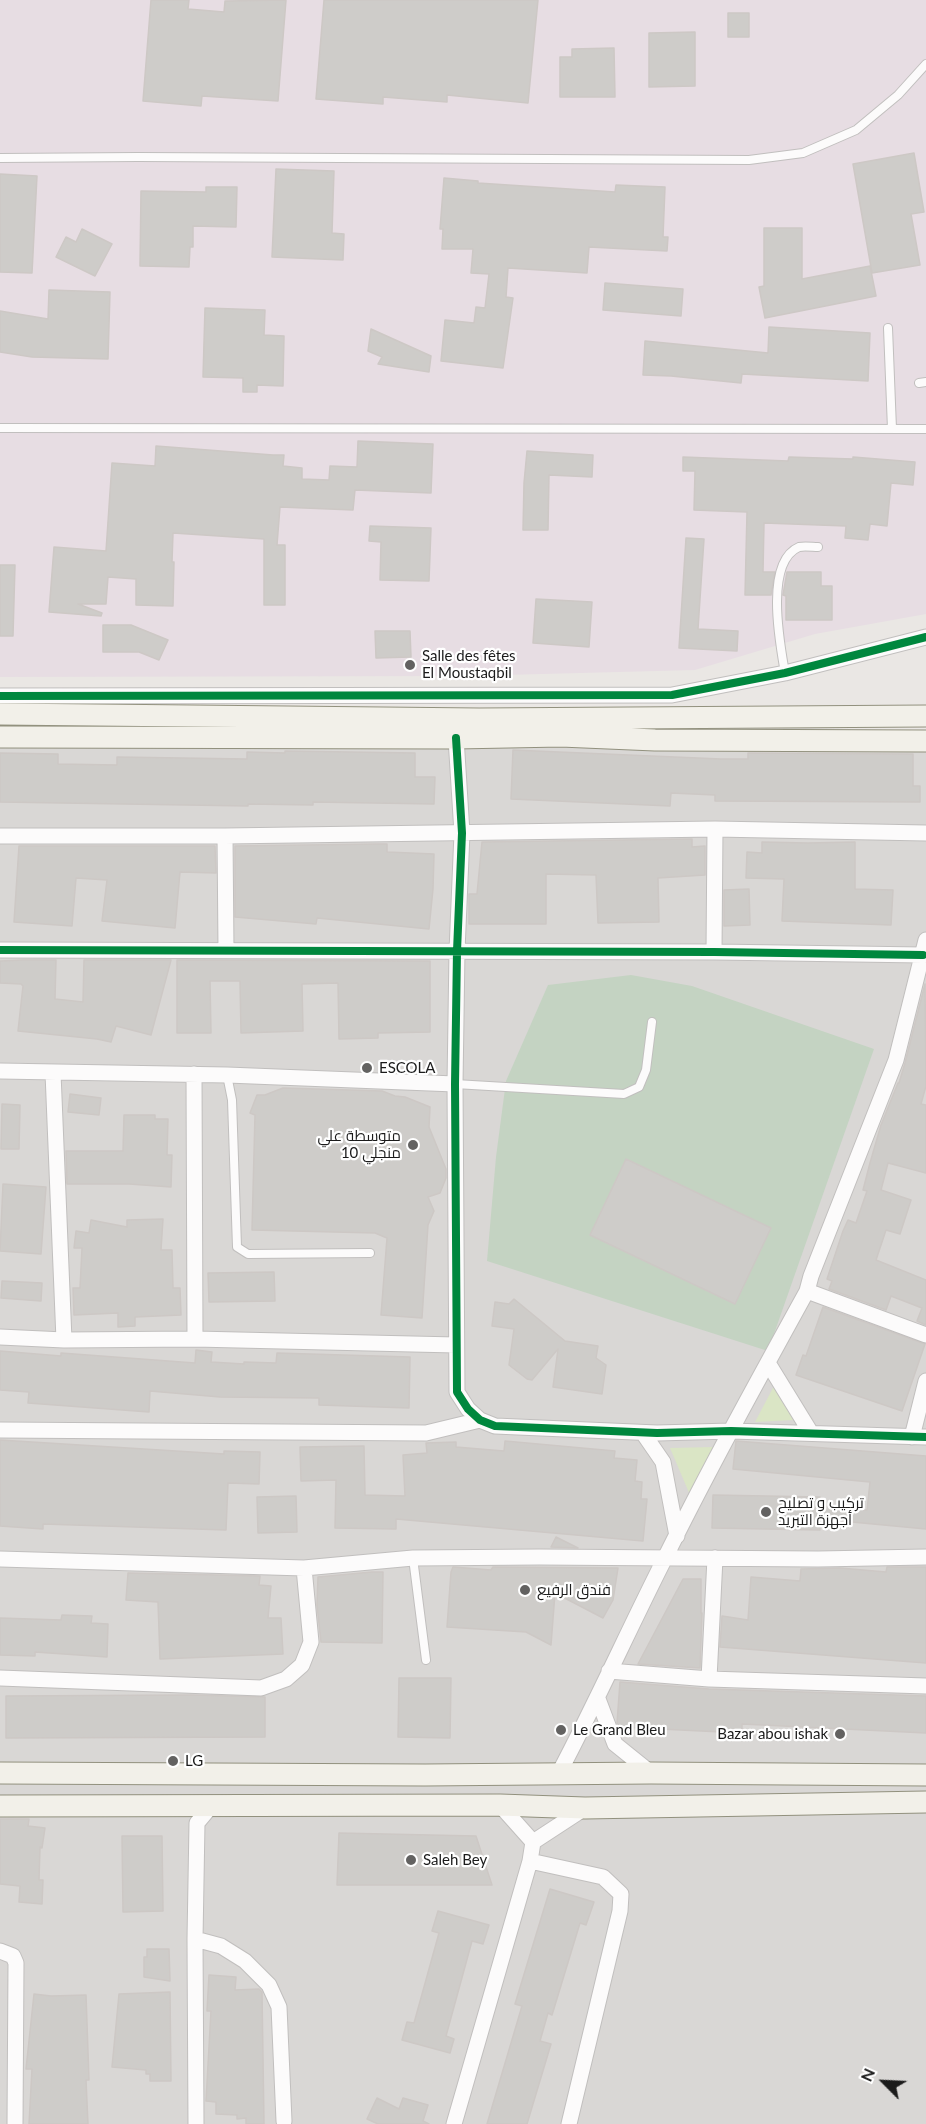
<!DOCTYPE html>
<meta charset="utf-8">
<style>
body{margin:0}
#map{position:relative;width:926px;height:2124px;overflow:hidden;background:#eae7e4;font-family:Lato,sans-serif}
canvas{display:block}
.north{position:absolute;left:854px;top:2052px;width:60px;height:60px;-webkit-text-stroke:4px #fff;paint-order:stroke;rotate:294deg;font-size:16px;font-weight:700;line-height:24px;text-align:center;color:#1b1b1b}
.north::after{content:'';display:block;margin:auto;width:21px;height:27px;background:#1b1b1b;clip-path:polygon(50% 0,100% 100%,50% 72%,0 100%)}
</style>
<div id="map">
<canvas width="926" height="2124"></canvas>
<div class="north">N</div>
</div>
<script>
const ctx = document.querySelector('canvas').getContext('2d');
ctx.lineJoin = 'round';
function paint(path, color) {
  ctx.fillStyle = color;
  ctx.fill(path, 'evenodd');
}
function strokePath(path, color, width, dash) {
  ctx.strokeStyle = color;
  ctx.lineWidth = width;
  ctx.lineCap = dash ? 'butt' : 'round';
  ctx.setLineDash(dash || []);
  ctx.stroke(path);
}
function label(font, color, halo, rows, align = 'center') {
  ctx.font = font + ' Lato,Cairo,sans-serif';
  ctx.lineWidth = 4.5;
  ctx.setLineDash([]);
  ctx.textBaseline = 'middle';
  ctx.strokeStyle = halo;
  ctx.fillStyle = color;
  for (const [text, x, y, turn = 0] of rows) {
    ctx.save();
    ctx.translate(x, y);
    ctx.rotate((+turn || 0) * Math.PI / 180);
    ctx.textAlign = isNaN(turn) ? turn : align;
    if (halo) ctx.strokeText(text, 0, 0);
    ctx.fillText(text, 0, 0);
    ctx.restore();
  }
}
const residential = new Path2D(`
 M650 724 926 731V2124H0V726Z`);
const industrial = new Path2D(`
 M0 0H926V614L815 634 695 670 466 676 0 677Z`);
const grass = new Path2D(`
 M774 1386 794 1420 755 1422Z
 M714 1447 690 1495 670 1448Z`);
const cemetery = new Path2D(`
 M631 975 692 986 874 1049 768 1351 487 1261 496 1157 506 1081 548 985Z`);
const building = new Path2D(`
 M151 0H189L188 9 224 12 225 1 286 0 278 101 202 96 201 106 143 101Z
 M324 0H538L528 103 447 95V102L383 97V104L316 99Z
 M728 13H749V37H728Z
 M695 32V86L649 87V33Z
 M614 48 615 97H560V57H572V49Z
 M914 153 924 212 911 214 920 265 872 273 853 164Z
 M276 169 334 171 332 233 344 234 343 260 272 257Z
 M0 174 37 176 32 273 0 272Z
 M444 178 478 181V183L615 192 616 185 665 187 663 237H668L667 251 589 247 587 273 508 268 506 297 513 298 503 368 441 361 445 320 474 323 476 307 485 308 489 274 471 273 473 249H442L443 229H440Z
 M206 187H237L236 227 193 226V247H190L189 267 140 266 141 191 206 192Z
 M764 228H802V279L870 266 876 296 765 318 759 287 764 286Z
 M82 229 112 244 95 276 56 257 66 237 76 242Z
 M605 283 683 289 681 316 603 310Z
 M49 290 110 292 108 359 32 357 0 352V311L48 319Z
 M205 308 265 310 264 335 284 336 283 386 257 385V392H243V378L203 377Z
 M769 327 870 333 868 381 742 374 741 383 671 376 643 375 645 341 768 353Z
 M371 329 431 356 429 372 378 364 382 357 368 351Z
 M358 441 433 444 431 493 355 490 353 510 280 507 277 545H285V605H264V539L173 533 172 562H174L173 606 136 605V579L108 577 106 604H78L102 613 101 616 49 612 54 547 106 551 112 463 155 466 156 446 273 455H284L283 466 302 468V479L329 480 330 466 357 467Z
 M527 451 593 455 592 477 549 475 548 530H523L524 483Z
 M683 457 788 461 789 457 853 459V457L915 462 913 485 891 483 887 526 870 524 868 540 845 538 846 526 764 523 763 572H775L771 595H745L747 512 694 510 695 471H683Z
 M370 526 431 528 429 581 380 580 381 542 369 541Z
 M686 538 704 539 698 629 738 631 737 651 679 648Z
 M0 565H15L13 636H0Z
 M787 572H821V586H832V620H786V596L783 595Z
 M536 599 592 602 589 647 533 643Z
 M103 625H131L168 640 159 660 139 652H103Z
 M375 631H410L411 657 376 658Z
 M513 750 721 759H748V753L913 754V786H920V802L715 801V795L671 793 670 806 511 799Z
 M285 751 415 753V777H435L434 804 313 802V805L248 804V806L0 802V753L58 754V764L117 765V757L247 759V752L285 753Z
 M692 839V847L705 846V875L658 878 659 922 598 923 596 875 546 874V924H469V894H477L482 842Z
 M762 842 808 843 855 842V889L893 890 891 925 782 921 784 879 746 878 747 852 762 853Z
 M377 844H387V852L434 854 433 889 429 929 317 918 316 924 235 917V846Z
 M19 846H215L216 873 180 872 175 928 102 921 107 880 76 878 72 926 14 922Z
 M749 889 750 925 724 926V890Z
 M23 960H56L55 999 83 1002 84 960H171L151 1035 116 1026 111 1042 97 1039 18 1031 23 986 21 984 0 983V961Z
 M177 960 430 961V1032L378 1033V1038L339 1039 338 983 302 984 303 1031 241 1033 240 981H210L211 1033H177Z
 M925 984 926 1086 921 1104 926 1105V1173L888 1163 881 1190 911 1200 900 1234 886 1230 876 1260 926 1280V1325L917 1321 922 1308 891 1296 886 1310 829 1289 832 1281 827 1279 843 1231 848 1220 856 1223 867 1191 863 1190 870 1163 881 1125 898 1083H899L905 1063Z
 M283 1088 382 1091 395 1096 405 1097 430 1107 429 1127 446 1169V1178L440 1193 428 1197 434 1211 428 1225 422 1318 381 1315 387 1238 375 1233 252 1230 255 1115 250 1113 257 1095H265Z
 M70 1094 101 1098 99 1115 68 1112Z
 M2 1104 20 1105 19 1149H1Z
 M124 1115H155V1119H168L167 1155H172L171 1187 129 1184H67L66 1151H123Z
 M626 1159 771 1228 735 1304 590 1235Z
 M3 1184 46 1187 41 1254 0 1251Z
 M163 1219 161 1250H172L173 1288H180L181 1315 135 1317V1326L118 1327V1313L74 1315 73 1288H80L82 1248H74L76 1231 89 1233 91 1220 127 1227V1220Z
 M274 1272 275 1301 209 1302 208 1273Z
 M2 1281 42 1283 41 1301 1 1298Z
 M514 1299 565 1341 598 1346 596 1358 606 1365 602 1394 553 1387 558 1349 532 1380 527 1379 509 1365 514 1329 492 1326 495 1302 509 1304Z
 M823 1307 925 1344 902 1411 796 1375 803 1355 806 1356Z
 M196 1350 212 1352 211 1362 244 1364V1362L276 1363 277 1353 410 1357 409 1408 319 1405V1398L220 1397 150 1391 149 1412 28 1403 29 1392 0 1390V1351L61 1356V1353L195 1363Z
 M0 1440 224 1454V1451L260 1452 259 1484 228 1483 226 1530 43 1524V1529L0 1526Z
 M505 1441 615 1451 614 1458 637 1460 635 1481 642 1482 641 1499H647L643 1541 396 1519V1529L335 1528 336 1480 301 1481 300 1447 364 1446 365 1495 405 1496 403 1455 427 1453 426 1443 456 1442V1447L504 1451Z
 M736 1441 926 1456V1529L820 1519V1530L712 1528 713 1495 820 1497V1506L867 1510 870 1482 733 1469Z
 M296 1496 297 1532 258 1533 257 1497Z
 M556 1537 578 1548 551 1547Z
 M453 1567 491 1570 493 1567 618 1568 613 1600 603 1618 555 1593 551 1645 526 1632 447 1627 451 1572Z
 M887 1567H926V1663L720 1647 722 1616 748 1620 751 1577 800 1581 801 1569 840 1568 886 1572Z
 M372 1572H383L382 1643 321 1642 317 1605 318 1577Z
 M128 1573 260 1576 259 1585 271 1586 268 1618H281L283 1654 160 1659 158 1602 126 1600Z
 M683 1579H701V1613H702L700 1668 638 1664Z
 M62 1615 92 1616 91 1623 108 1624 107 1657 35 1652V1656L0 1655V1618L61 1620Z
 M399 1678H451L450 1738 398 1737Z
 M620 1682 709 1689 926 1696V1733L742 1724V1733L619 1727 617 1723Z
 M192 1695 265 1697V1737L6 1738V1696Z
 M0 1819H29L28 1826 45 1828 42 1848 40 1847 39 1880H43L42 1904 19 1902 20 1886 0 1884Z
 M339 1833 476 1836 492 1885H337Z
 M122 1836H162L163 1911 123 1912Z
 M550 1889 594 1902 586 1925 580 1923 552 2015 548 2013 540 2041 551 2044 527 2124H487L522 2006 515 2004Z
 M438 1911 489 1925 483 1944 472 1941 446 2036 454 2039 450 2053 402 2040 407 2022 414 2023 439 1933 432 1931Z
 M147 1949H169L170 1981 144 1977V1957H147Z
 M209 1975 236 1977 235 1990 259 1989 262 1992 264 2124H246V2118L237 2119V2115L216 2114V2102L206 2101 211 2011H207Z
 M170 1992 171 2081H150V2074H146V2070L112 2067 119 1994Z
 M34 1994 51 1996 86 1995 89 2080H86L88 2124H29L32 2069H26Z
 M377 2098 399 2109 403 2098 428 2105 423 2121 429 2124H378L367 2119Z`);
const lane = new Path2D(`
 M0 158 138 157 749 160 803 153 856 130 898 95 926 64
 M888 328 892 429
 M919 383 926 382
 M0 428 926 429
 M785 673C780 644 764 562 799 547 804 546 813 547 818 547
 M227 1075 232 1100 237 1247 248 1254 370 1253
 M455 1084 624 1094 639 1087 646 1070 652 1022
 M413 1558 426 1660`);
const street = new Path2D(`
 M0 696 672 695 785 673 926 637
 M456 738 462 833 457 951 455 1084 457 1392 468 1409 480 1420 495 1426 657 1433 731 1431 926 1437
 M0 836H225L715 829 926 833
 M225 836 226 950
 M0 950 714 952 923 955
 M714 952 715 829
 M0 1071 227 1075 455 1084
 M53 1073 64 1340
 M194 1074 195 1339
 M807 1291 926 1335
 M0 1337 64 1340 195 1339 456 1345
 M768 1363 811 1433
 M0 1430 426 1433 480 1420
 M643 1433 663 1462 677 1536
 M912 1437 926 1381
 M0 1559 304 1568 413 1558 539 1557 818 1559 926 1557
 M609 1671 709 1679 926 1686
 M0 1678 261 1688 286 1679 302 1665 311 1642 304 1568
 M709 1679 715 1558
 M598 1699 615 1744 651 1773
 M559 1773C596 1703 628 1631 664 1560 709 1469 758 1380 807 1291L811 1276 896 1060 926 940
 M500 1805 533 1842
 M530 1861 603 1877 621 1894 620 1911 569 2124
 M195 1939 221 1946 245 1961 269 1985 279 2007 284 2121
 M0 1951 13 1956 16 1963 15 2124
 M196 2124 195 1939 197 1823 212 1805
 M454 2124 530 1861 533 1842 585 1808`);
const secondary = new Path2D(`
 M0 714 479 719 926 716
 M0 737 456 738 561 736 655 740 926 741
 M0 1773 425 1775 651 1773 926 1775
 M0 1806 500 1805 585 1808 926 1802`);
const cycleway = new Path2D(`
 M0 696 672 695 785 673 926 637
 M456 738 462 833 457 951 455 1084 457 1392 468 1409 480 1420 495 1426 657 1433 731 1431 926 1437
 M0 950 714 952 923 955`);
const markers = [
 [410,665,6,"#636261"],
 [367,1068,6,"#636261"],
 [413,1145,6,"#636261"],
 [766,1512,6,"#636261"],
 [525,1590,6,"#636261"],
 [561,1730,6,"#636261"],
 [840,1734,6,"#636261"],
 [173,1761,6,"#636261"],
 [411,1860,6,"#636261"]
];
const poiNames = [
 ["Salle des fêtes",422,656],
 ["El Moustaqbil",422,673],
 ["ESCOLA",379,1068],
 ["متوسطة علي",401,1136,"right"],
 ["منجلي 10",401,1153,"right"],
 ["تركيب و تصليح",778,1503],
 ["أجهزة التبريد",778,1520],
 ["فندق الرفيع",537,1590],
 ["Le Grand Bleu",573,1730],
 ["Bazar abou ishak",828,1734,"right"],
 ["LG",185,1761],
 ["Saleh Bey",423,1860]
];
paint(residential, '#d9d7d5');
paint(industrial, '#e7dde3');
paint(grass, '#dae5c5');
paint(cemetery, '#c4d3c2');
paint(building, '#ceccc9');
strokePath(building, '#cdc8c5', 1.5);
strokePath(lane, '#c1bfbe', 10);
strokePath(street, '#c1bfbe', 17);
strokePath(secondary, '#92917e', 23);
strokePath(lane, '#fcfbfb', 8);
strokePath(street, '#fcfbfb', 15);
strokePath(secondary, '#f2f0e9', 21);
strokePath(cycleway, '#00873e', 8);
for (const [x, y, r, color] of markers) {
  const dot = new Path2D();
  dot.arc(x, y, r, 0, 2 * Math.PI);
  ctx.fillStyle = color;
  ctx.fill(dot);
  strokePath(dot, '#fff', 2);
}
label('15px', '#1b1b1b', '#fff', poiNames, 'left');
</script>
